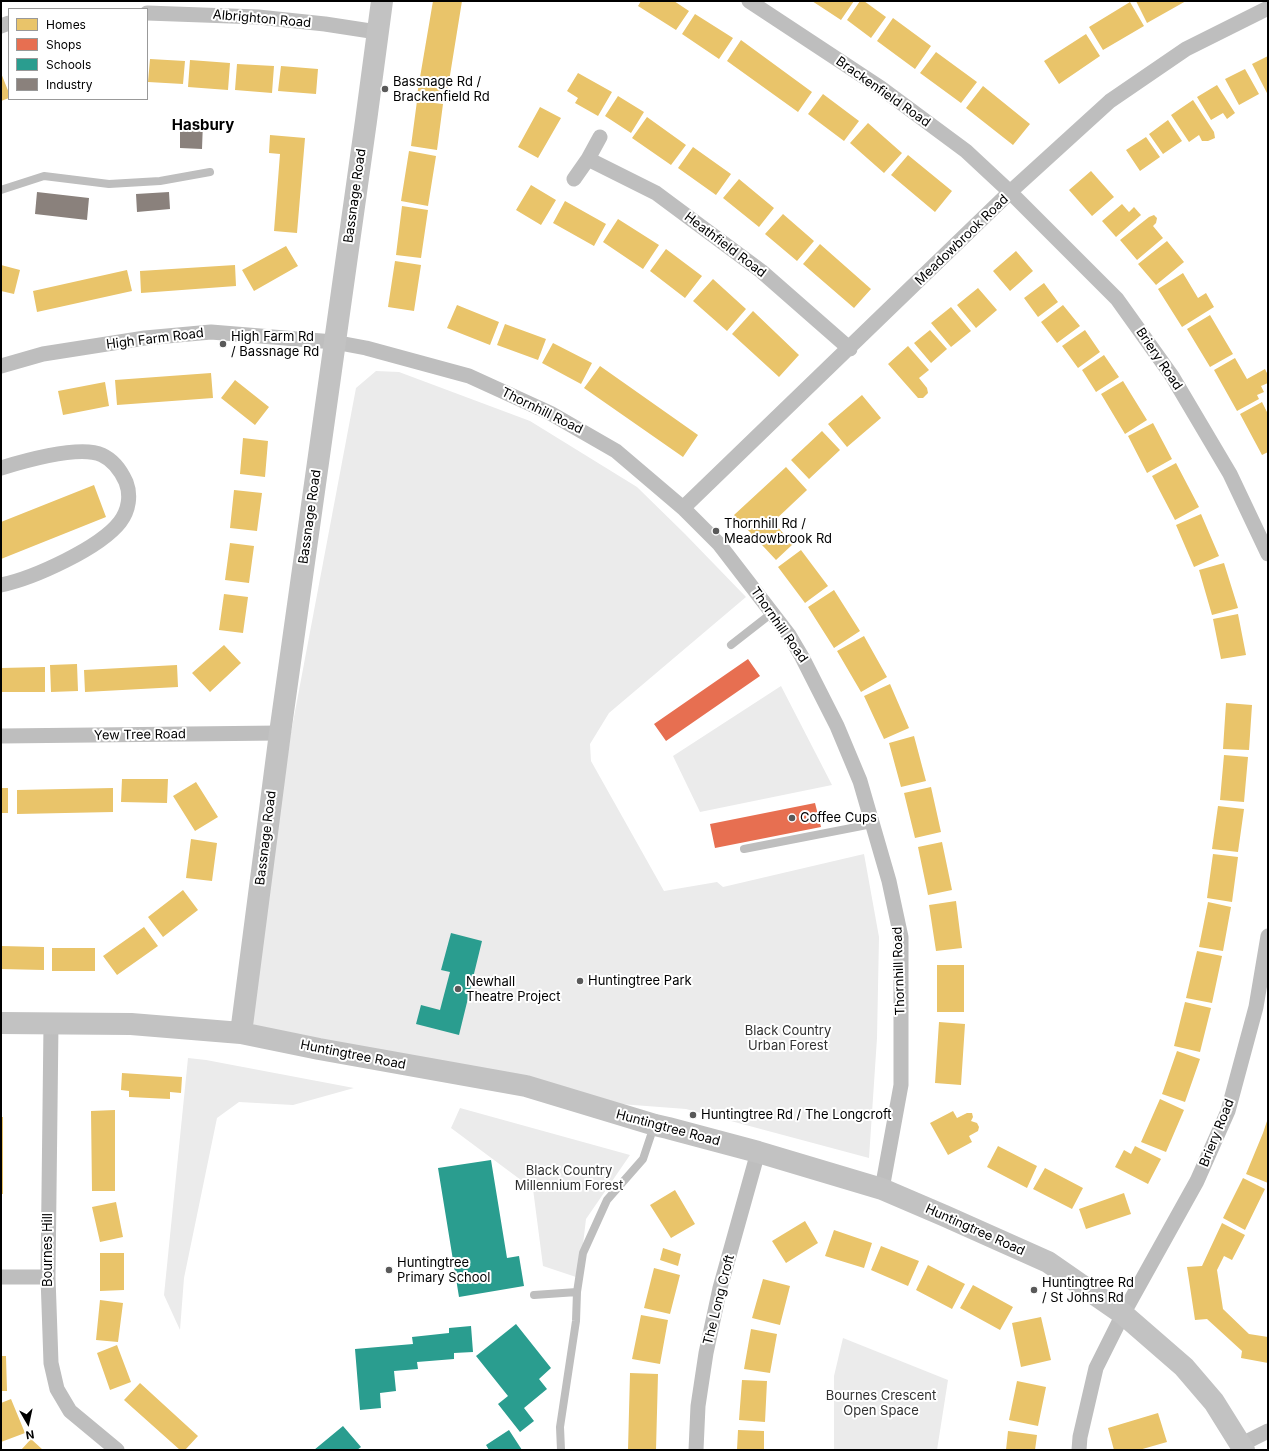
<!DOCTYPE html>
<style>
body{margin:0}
#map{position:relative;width:1269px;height:1451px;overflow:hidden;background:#fff;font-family:Inter,sans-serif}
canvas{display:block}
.frame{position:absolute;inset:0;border:2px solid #000;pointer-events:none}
.legend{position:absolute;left:8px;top:8px;width:140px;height:92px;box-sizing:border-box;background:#fff;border:1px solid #999;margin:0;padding:5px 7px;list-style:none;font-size:12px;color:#000}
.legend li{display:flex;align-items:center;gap:8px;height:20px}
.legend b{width:20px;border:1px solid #999}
.north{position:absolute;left:8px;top:1403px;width:40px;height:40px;-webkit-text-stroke:3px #fff;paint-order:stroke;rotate:171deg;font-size:11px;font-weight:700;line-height:16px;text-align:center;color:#000}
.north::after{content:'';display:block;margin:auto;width:14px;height:18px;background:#000;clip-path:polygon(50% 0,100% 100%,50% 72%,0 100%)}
</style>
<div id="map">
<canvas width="1269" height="1451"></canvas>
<div class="frame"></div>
<ul class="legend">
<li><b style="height:11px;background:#e9c46a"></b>Homes</li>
<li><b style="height:11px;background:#e76f51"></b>Shops</li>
<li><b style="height:11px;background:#2a9d8f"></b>Schools</li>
<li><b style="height:11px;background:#8a817c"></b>Industry</li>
</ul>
<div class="north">N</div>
</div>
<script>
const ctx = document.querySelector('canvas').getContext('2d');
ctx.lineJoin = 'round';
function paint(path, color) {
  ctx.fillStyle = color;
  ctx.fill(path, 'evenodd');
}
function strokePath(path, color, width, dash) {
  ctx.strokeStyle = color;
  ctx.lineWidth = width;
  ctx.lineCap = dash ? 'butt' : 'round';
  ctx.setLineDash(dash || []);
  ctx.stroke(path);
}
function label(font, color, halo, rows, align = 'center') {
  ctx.font = font + ' Inter,sans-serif';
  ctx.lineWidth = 4;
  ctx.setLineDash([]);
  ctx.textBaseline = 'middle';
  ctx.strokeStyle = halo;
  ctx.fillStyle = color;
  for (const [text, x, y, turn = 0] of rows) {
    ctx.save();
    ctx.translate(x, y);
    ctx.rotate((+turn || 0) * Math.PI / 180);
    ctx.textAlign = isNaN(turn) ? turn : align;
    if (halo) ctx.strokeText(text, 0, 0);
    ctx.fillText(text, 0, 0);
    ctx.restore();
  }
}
const green = new Path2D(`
 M376 371 399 372 530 421 637 487 685 534 746 597 609 713 590 744 591 761 664 891 717 882 723 887 864 854 879 937 877 1038 869 1158 686 1109 620 1104 250 1029 290 738 356 388Z
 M781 686 832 785 700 812 673 756Z
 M188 1058 206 1060 354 1088 293 1105 239 1102 217 1118 184 1278 180 1330 164 1295Z
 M460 1108 630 1155 586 1219 579 1278 543 1266 533 1189 451 1128Z
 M843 1338 948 1380 937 1450H834V1376Z`);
const homes = new Path2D(`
 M433 1H462L446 100 417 95Z
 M641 1H674L689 11 676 30 638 6Z
 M812 1H854L841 20Z
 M860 1H864L886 17 871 38 847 20Z
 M1136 1H1186L1147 23Z
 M1130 2 1144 26 1103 50 1089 27Z
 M695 14 733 38 719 59 682 34Z
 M893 18 931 46 915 69 877 41Z
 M1086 34 1100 56 1059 84 1044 61Z
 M741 40 812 92 798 112 727 61Z
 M936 52 977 82 961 103 920 73Z
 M1268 56V95L1252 64Z
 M150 59 185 61 183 84 148 82Z
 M190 60 230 63 228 90 188 87Z
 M237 64 274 66 272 93 235 90Z
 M281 66 318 69 316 94 278 91Z
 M1245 69 1259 94 1239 105 1225 79Z
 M1 73 9 93V98L1 101Z
 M578 73 612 92 598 116 575 103 578 98 567 91Z
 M1217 85 1235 113 1227 119 1223 113 1211 120 1197 97Z
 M983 86 1030 124 1013 145 966 108Z
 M823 94 859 121 844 141 808 114Z
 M618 96 644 112 631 133 605 116Z
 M1193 100 1214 132 1215 138 1208 141H1202L1199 135 1189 142 1171 115Z
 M417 101 443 104 437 150 411 146Z
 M540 107 561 118 538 158 518 147Z
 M647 117 686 145 671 165 632 138Z
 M1168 120 1182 141 1163 154 1149 134Z
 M868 123 902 153 884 173 850 143Z
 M270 135 305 138 297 233 274 231 280 154 269 153Z
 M1146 137 1160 157 1140 171 1126 150Z
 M693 147 731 174 716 195 678 168Z
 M409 151 436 156 428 206 401 201Z
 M908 155 952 191 935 212 891 175Z
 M1091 171 1114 197 1092 216 1069 190Z
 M739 179 774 208 759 227 723 198Z
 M531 185 556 200 541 225 516 210Z
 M565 201 606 224 594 246 553 223Z
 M1122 204 1129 212 1134 207 1141 215 1116 237 1102 221Z
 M402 206 428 210 421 258 396 255Z
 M783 214 814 241 797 261 765 234Z
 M1154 215 1157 218 1156 223 1153 226 1163 238 1137 260 1120 240 1149 217Z
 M618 219 659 245 643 269 603 242Z
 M1167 241 1184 262 1156 285 1138 264Z
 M820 244 871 289 854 308 803 264Z
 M286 246 298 266 254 291 242 270Z
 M666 249 702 276 685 298 650 271Z
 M1016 251 1033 271 1010 291 993 271Z
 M395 261 421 265 414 311 388 307Z
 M1 265 20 270 14 294 1 291Z
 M235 265 236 286 141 293 140 271Z
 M127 270 132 291 37 312 33 291Z
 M1183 273 1198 298 1206 293 1214 307 1182 327 1158 289Z
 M713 279 746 309 727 331 693 301Z
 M1044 283 1058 302 1038 317 1024 298Z
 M978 288 997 310 976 328 957 305Z
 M457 305 499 322 490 345 447 328Z
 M1063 305 1080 326 1057 343 1041 322Z
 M951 307 971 331 951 347 931 323Z
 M753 311 799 355 779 377 732 334Z
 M1210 315 1233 354 1210 367 1187 329Z
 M505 324 546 339 538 360 497 345Z
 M930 330 947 349 931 363 914 343Z
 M1085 330 1100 352 1078 368 1062 346Z
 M553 343 592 363 581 384 542 363Z
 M908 346 929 370 919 378 927 388 928 393 923 398H918L888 364Z
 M1104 355 1119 377 1096 392 1082 370Z
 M1235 358 1247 379 1265 369 1268 375V383L1261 386 1264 392 1257 395 1259 399 1237 411 1214 370Z
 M600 366 698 435 683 457 584 388Z
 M211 373 213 398 117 405 115 380Z
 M235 380 269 407 255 425 221 398Z
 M1123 381 1147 420 1125 434 1101 394Z
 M105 382 109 406 63 415 58 391Z
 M862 395 881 418 847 447 828 424Z
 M1262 402 1268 414V452L1262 455 1240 414Z
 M1153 423 1172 459 1147 473 1128 436Z
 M822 431 840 450 809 479 791 460Z
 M243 438 268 441 265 477 240 474Z
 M1176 463 1199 507 1175 520 1152 476Z
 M786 467 807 490 773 522 793 544 776 560 734 515Z
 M94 485 106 517 1 559V522Z
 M234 490 262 493 257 531 230 528Z
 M1201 514 1219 556 1194 567 1176 525Z
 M230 543 254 546 249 583 225 580Z
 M801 550 828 586 805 603 778 567Z
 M1224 563 1238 608 1212 615 1199 570Z
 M834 590 860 631 834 648 808 607Z
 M224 594 248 597 243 633 219 630Z
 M1238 614 1246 655 1221 659 1213 619Z
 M864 636 887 677 861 692 837 651Z
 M224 645 241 663 210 692 192 673Z
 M77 664 78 691 51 692 50 665Z
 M177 665 178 687 85 692 84 670Z
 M45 667V692H1V668Z
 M890 684 909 728 884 739 864 696Z
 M1226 703 1252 705 1249 750 1223 749Z
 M914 736 926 781 901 787 889 743Z
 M1224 755 1248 757 1244 802 1220 800Z
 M122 779H168L167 803 121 802Z
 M196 782 218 817 195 831 173 796Z
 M931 787 941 832 915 838 904 793Z
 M1 788H8V813H1Z
 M113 788V812L17 814V790Z
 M1218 806 1244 809 1238 852 1212 849Z
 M191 839 217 843 212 881 186 878Z
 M942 842 952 890 928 895 918 847Z
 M1213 854 1238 857 1232 902 1207 898Z
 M183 890 198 910 163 937 148 917Z
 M956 901 962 948 936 951 929 905Z
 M1208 902 1231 907 1223 951 1199 947Z
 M144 927 158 946 117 975 103 956Z
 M1 946 44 947V970L1 969Z
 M52 948H95V971H52Z
 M1197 951 1222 956 1212 1003 1186 998Z
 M937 965H964V1012H937Z
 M1185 1002 1211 1008 1200 1052 1174 1046Z
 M939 1022 965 1024 961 1085 935 1083Z
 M1177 1051 1200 1059 1185 1102 1162 1094Z
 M122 1073 182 1077 181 1093 170 1092V1099L129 1097V1091L121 1090Z
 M1160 1099 1184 1110 1166 1152 1141 1142Z
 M115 1110V1191H92L91 1111Z
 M953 1111 957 1118 967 1113H972L973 1117 971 1121 977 1123 979 1127 978 1131 969 1136 972 1142 948 1155 930 1123Z
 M1 1117H3V1194H1Z
 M1268 1118V1183L1246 1174 1263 1133Z
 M998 1146 1037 1166 1027 1188 987 1167Z
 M1135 1146 1161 1159 1148 1184 1115 1167 1124 1150 1131 1154Z
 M1045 1168 1083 1188 1072 1209 1033 1189Z
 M1243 1178 1265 1189 1245 1230 1223 1218Z
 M675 1190 695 1224 671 1238 650 1205Z
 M1124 1193 1131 1214 1086 1229 1079 1209Z
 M116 1202 123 1237 100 1242 92 1207Z
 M805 1221 818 1243 786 1263 772 1241Z
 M1222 1223 1245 1235 1232 1260 1224 1256 1217 1270 1223 1309 1249 1334 1268 1337V1363L1241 1358 1242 1351 1207 1319 1195 1320 1187 1267 1202 1266Z
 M834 1230 872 1243 864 1268 825 1256Z
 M881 1246 919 1261 908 1286 871 1270Z
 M663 1248 681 1254 678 1266 660 1260Z
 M100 1253H124V1290L100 1291Z
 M928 1265 965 1284 952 1309 916 1290Z
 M654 1268 680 1275 670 1314 644 1308Z
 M763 1279 790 1286 780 1325 752 1318Z
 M973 1285 1013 1307 1000 1330 960 1308Z
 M100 1300 123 1303 118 1342 96 1340Z
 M641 1315 668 1320 660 1364 632 1359Z
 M1041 1317 1051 1360 1021 1367 1012 1323Z
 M751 1329 777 1334 770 1373 744 1369Z
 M117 1345 131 1382 110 1390 97 1353Z
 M1 1356H6L7 1391H1Z
 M630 1373 658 1374 656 1450H628Z
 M742 1380 767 1381 765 1422 739 1420Z
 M1017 1381 1046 1387 1038 1426 1009 1420Z
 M140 1383 198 1436 185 1450H180L124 1400Z
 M11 1399 25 1433 1 1442V1403Z
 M1158 1413 1167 1442 1139 1450H1114L1108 1428Z
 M738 1430 764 1431V1450H737Z
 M1008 1431 1037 1435 1035 1450H1006Z
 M31 1439 43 1450H21Z`);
const shops = new Path2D(`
 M748 659 760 676 666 741 654 724Z
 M815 803 821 827 715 848 710 824Z`);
const schools = new Path2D(`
 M451 933 482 941 459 1035 416 1024 421 1005 440 1010 450 972 441 970Z
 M491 1160 507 1258 519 1256 524 1286 459 1297 438 1168Z
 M516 1324 551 1368 539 1379 547 1389 524 1408 534 1421 520 1432 498 1404 508 1396 476 1356Z
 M471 1326 473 1352 454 1353V1359L417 1362 418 1369 394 1371 396 1391 380 1393 381 1408 360 1410 355 1349 413 1344 412 1337 449 1333V1328Z
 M343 1426 361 1447 357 1450H314Z
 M509 1430 522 1450H489L486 1445Z`);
const industry = new Path2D(`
 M180 121 203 122 202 149 180 148Z
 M37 192 89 198 87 220 35 214Z
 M169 192 170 209 137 212 136 194Z`);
const lane = new Path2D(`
 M1 190 44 176 109 184 160 181 210 172
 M731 645 772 613
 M744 849 872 824
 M534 1295 577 1292
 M561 1450 560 1427 576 1321 577 1292 583 1253 607 1200 643 1159 654 1126`);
const street = new Path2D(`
 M749 1 881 88 966 151 1010 192 1117 299 1172 376 1230 474 1268 554
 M147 13 258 17 325 24 377 32
 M1 26 9 23
 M588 159 656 193 761 271 850 349
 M574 179 588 159 600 137
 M1 366 43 354 145 338 211 332 334 342 366 348 469 376 550 413 616 451 683 508 719 544 789 635 802 657 837 726 860 781 889 881 901 937V1085L882 1189
 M1 468C24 461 80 445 102 455 113 460 121 471 126 482 131 495 129 510 120 522 100 548 34 578 1 585
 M683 508 1010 192 1110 101 1186 49 1268 8
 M1 736 280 733
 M51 1024 48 1277 51 1363 57 1389 70 1411 117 1450
 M1 1277H48
 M1242 1444 1268 1431
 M696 1450 698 1406 706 1353 720 1288 758 1152
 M1079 1450 1080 1437 1096 1368 1123 1314 1197 1181 1228 1111 1256 1007 1268 936`);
const secondary = new Path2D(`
 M1 1023 131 1024 241 1033 319 1049 526 1086 655 1125 668 1128 758 1152 882 1189 945 1216 1048 1262 1123 1314 1184 1367 1214 1402 1244 1450
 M241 1033 280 733 366 121 382 1`);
const markers = [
 [385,89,4,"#595959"],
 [223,344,4,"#595959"],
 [716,531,4,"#595959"],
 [792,818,4,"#595959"],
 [580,981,4,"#595959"],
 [458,989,4,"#595959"],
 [693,1115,4,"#595959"],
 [389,1270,4,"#595959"],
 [1034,1290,4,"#595959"]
];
const streetNames = [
 ["Albrighton Road",262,19,5],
 ["Brackenfield Road",883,92,35],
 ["Bassnage Road",355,196,-82],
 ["Meadowbrook Road",962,240,-44],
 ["Heathfield Road",725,245,37],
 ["High Farm Road",155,339,-7],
 ["Briery Road",1159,359,56],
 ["Thornhill Road",542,411,26],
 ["Bassnage Road",310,517,-82],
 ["Thornhill Road",779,625,55],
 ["Yew Tree Road",140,735,-1],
 ["Bassnage Road",266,838,-83],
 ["Thornhill Road",899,971,-92],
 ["Huntingtree Road",353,1055,11],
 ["Huntingtree Road",668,1128,15],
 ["Briery Road",1217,1133,-68],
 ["Huntingtree Road",975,1230,24],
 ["Bournes Hill",48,1250,-90],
 ["The Long Croft",719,1300,-76]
];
const poiNames = [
 ["Bassnage Rd /",393,82],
 ["Brackenfield Rd",393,97],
 ["High Farm Rd",231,337],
 ["/ Bassnage Rd",231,352],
 ["Thornhill Rd /",724,524],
 ["Meadowbrook Rd",724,539],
 ["Coffee Cups",800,818],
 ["Huntingtree Park",588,981],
 ["Newhall",466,982],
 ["Theatre Project",466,997],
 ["Huntingtree Rd / The Longcroft",701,1115],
 ["Huntingtree",397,1263],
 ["Primary School",397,1278],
 ["Huntingtree Rd",1042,1283],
 ["/ St Johns Rd",1042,1298]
];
const parkNames = [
 ["Black Country",788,1031],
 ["Urban Forest",788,1046],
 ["Black Country",569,1171],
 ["Millennium Forest",569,1186],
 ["Bournes Crescent",881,1396],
 ["Open Space",881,1411]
];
const quarterNames = [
 ["Hasbury",203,125]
];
paint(green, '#ebebeb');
paint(homes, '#e9c46a');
paint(shops, '#e76f51');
paint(schools, '#2a9d8f');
paint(industry, '#8a817c');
strokePath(lane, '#bebebe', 8);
strokePath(street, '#bebebe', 15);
strokePath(secondary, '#c2c2c2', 22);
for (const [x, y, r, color] of markers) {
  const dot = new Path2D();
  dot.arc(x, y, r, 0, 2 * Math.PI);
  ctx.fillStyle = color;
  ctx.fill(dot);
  strokePath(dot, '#fff', 1.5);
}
label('13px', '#000', '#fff', streetNames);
label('13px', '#000', '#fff', poiNames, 'left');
label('13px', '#313131', '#fff', parkNames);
label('bold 15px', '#000', '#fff', quarterNames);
</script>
